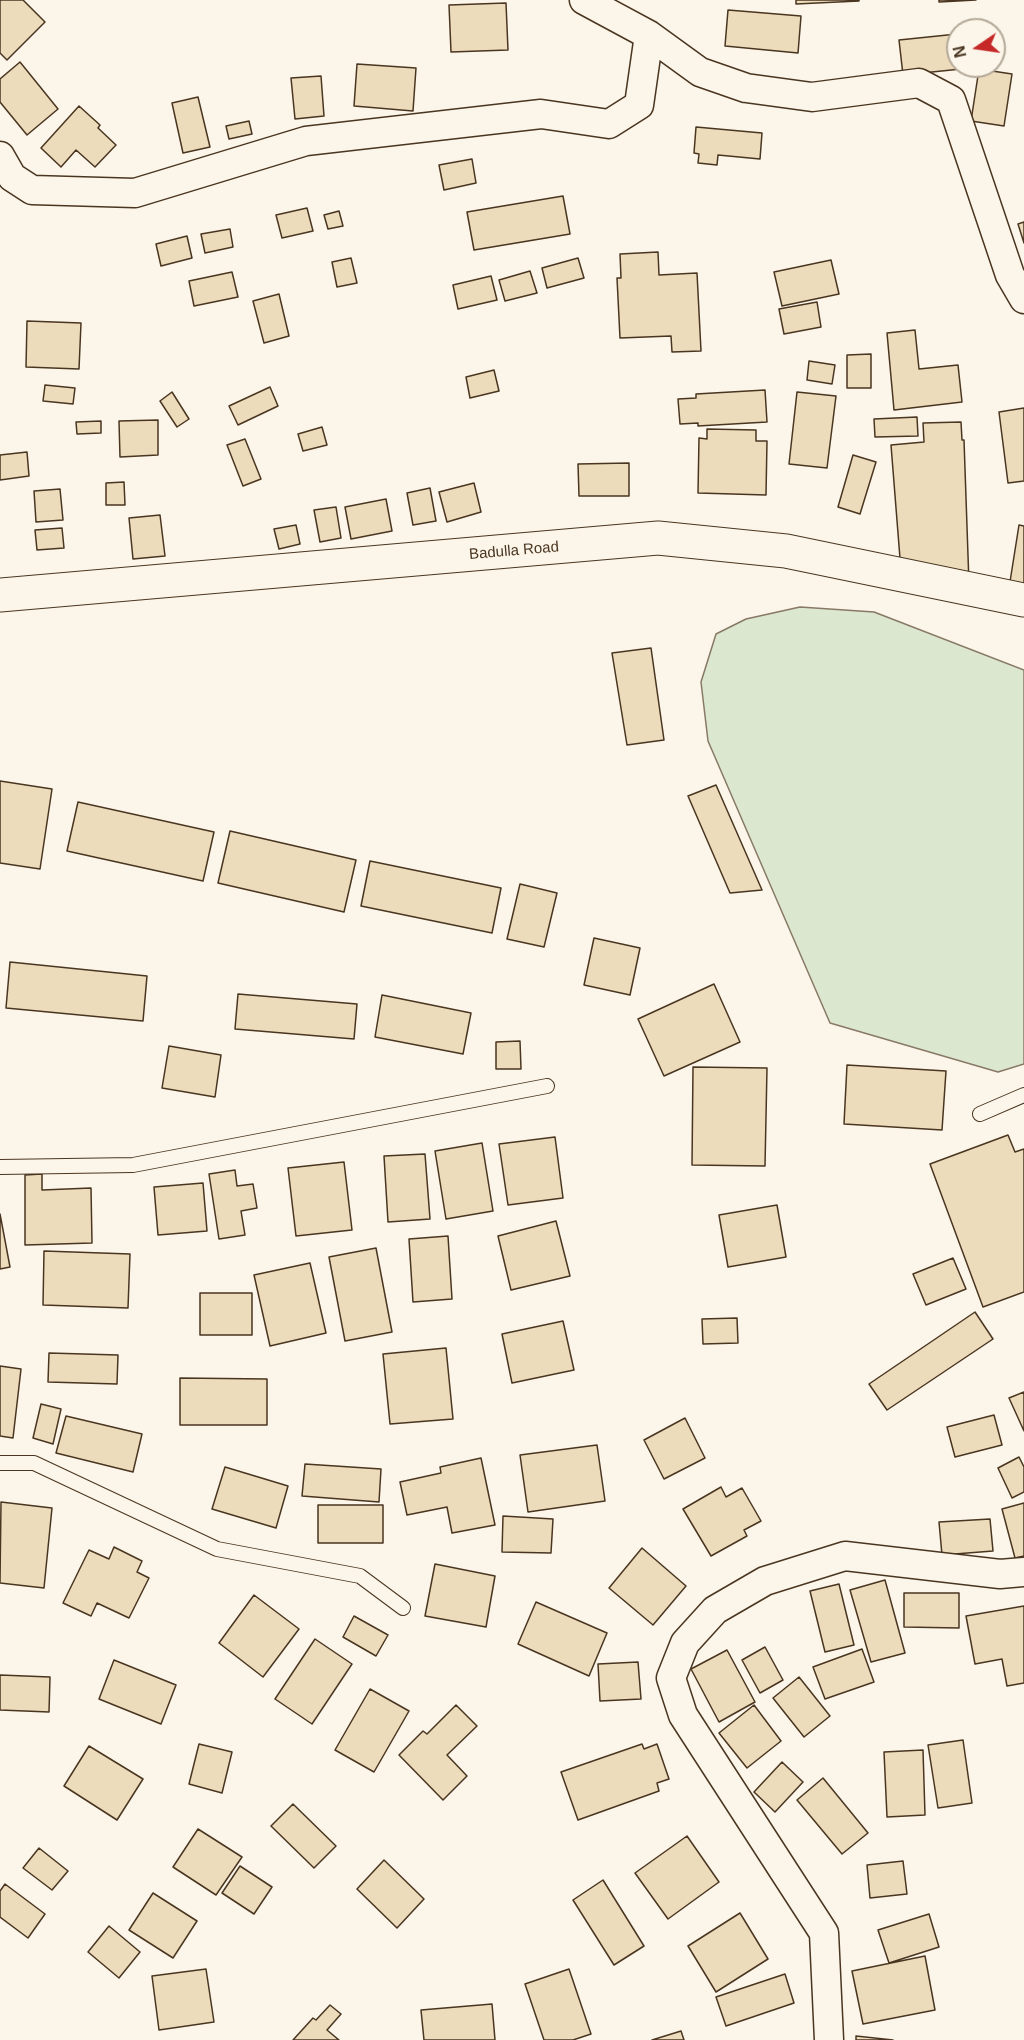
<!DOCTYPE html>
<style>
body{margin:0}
#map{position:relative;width:1024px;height:2040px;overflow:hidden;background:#fbf6e9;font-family:Helvetica,sans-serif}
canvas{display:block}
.north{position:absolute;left:946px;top:18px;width:60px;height:60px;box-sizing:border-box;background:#fbf6e9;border:2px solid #b4a999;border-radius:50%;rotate:257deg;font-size:16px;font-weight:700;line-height:24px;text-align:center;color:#4a3520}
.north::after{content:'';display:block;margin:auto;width:21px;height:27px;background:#c62828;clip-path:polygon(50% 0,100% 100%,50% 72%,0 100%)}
</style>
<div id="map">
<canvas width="1024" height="2040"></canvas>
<div class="north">N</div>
</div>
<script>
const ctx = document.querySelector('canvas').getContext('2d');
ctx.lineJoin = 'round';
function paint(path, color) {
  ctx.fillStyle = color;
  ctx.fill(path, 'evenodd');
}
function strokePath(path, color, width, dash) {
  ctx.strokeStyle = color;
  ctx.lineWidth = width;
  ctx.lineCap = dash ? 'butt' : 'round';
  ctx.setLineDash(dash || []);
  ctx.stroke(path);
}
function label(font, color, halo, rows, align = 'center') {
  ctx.font = font + ' Helvetica,sans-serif';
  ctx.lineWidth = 4.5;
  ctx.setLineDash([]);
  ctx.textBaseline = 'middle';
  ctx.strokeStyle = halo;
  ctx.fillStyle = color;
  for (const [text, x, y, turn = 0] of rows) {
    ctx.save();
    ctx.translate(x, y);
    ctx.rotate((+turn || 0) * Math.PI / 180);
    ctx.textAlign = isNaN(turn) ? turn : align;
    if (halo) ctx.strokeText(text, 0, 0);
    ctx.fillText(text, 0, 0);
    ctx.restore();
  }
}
const green = new Path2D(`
 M800 607 874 612 1024 670V1064L998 1072 830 1023 708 741 701 682 716 634 746 619Z`);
const building = new Path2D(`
 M0 0H23L45 22 7 60 0 53Z
 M796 0H859V1L796 4Z
 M939 0H976L939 2Z
 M506 3 508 50 451 52 449 5Z
 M728 10 801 16 798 53 725 46Z
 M957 34 958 66H960L961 69 903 75 899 40Z
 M20 62 58 109 27 135 0 102V79Z
 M357 64 416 68 413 111 354 106Z
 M979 69 1012 74 1004 126 971 121Z
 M321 76 324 116 295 119 291 78Z
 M198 97 210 147 183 153 172 103Z
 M79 106 100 125 98 128 116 145 95 167 76 150 61 167 41 148Z
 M249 121 252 134 229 139 226 126Z
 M696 127 762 133 760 159 718 155 717 165 698 163 699 154 694 153Z
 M472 159 476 183 444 190 439 165Z
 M563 196 570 234 474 250 467 212Z
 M307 208 313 231 282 238 276 215Z
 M339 211 343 226 328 229 324 215Z
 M1024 222V243L1018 224Z
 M230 229 233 247 205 253 201 234Z
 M187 236 192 258 161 266 156 244Z
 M658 252 659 275 697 273 701 351 672 352 671 336 620 338 617 278H621L620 254Z
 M351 258 357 283 337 287 332 262Z
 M578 258 584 278 547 288 542 268Z
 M831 260 839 294 782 306 774 272Z
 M530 271 537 293 505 301 499 280Z
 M232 272 238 297 194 306 189 281Z
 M491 276 497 300 458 309 453 285Z
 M279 294 289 336 264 343 253 301Z
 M817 302 821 327 784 334 779 309Z
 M27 321 81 323 79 369 26 367Z
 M915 330 919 369 958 365 962 402 894 410 887 333Z
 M871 354V388H847V355Z
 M809 361 835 365 832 384 807 380Z
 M494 370 499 391 470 398 466 377Z
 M45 385 75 388 73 404 43 401Z
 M270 387 278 406 238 425 229 406Z
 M765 390 767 422 698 426V423L680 424 678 399 696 398V394Z
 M172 392 189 419 177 427 160 401Z
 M797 392 836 396 827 468 789 464Z
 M1024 408V481L1008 483 999 412Z
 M917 417 918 436 875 437 874 419Z
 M158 420V455L120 457 119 421Z
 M101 421V433L77 434 76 422Z
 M961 422 962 440H964L969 584 901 571 891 445 924 442 923 423Z
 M322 427 327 445 303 451 298 434Z
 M707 429 756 430V441H767L766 495 698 493 699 438 707 439Z
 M245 439 261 479 243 486 227 445Z
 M27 452 29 476 0 480V455Z
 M853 455 876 462 860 514 838 507Z
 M629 463V496H579L578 464Z
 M124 482 125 505H106V483Z
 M474 483 481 512 447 522 439 492Z
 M430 488 436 521 413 525 407 493Z
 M60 489 63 520 36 522 34 491Z
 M386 499 392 531 351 539 345 507Z
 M336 507 341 538 320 542 314 510Z
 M160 515 165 556 133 559 129 518Z
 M296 525 300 544 279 549 274 529Z
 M1019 525 1024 526V590L1009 588Z
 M62 528 64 548 37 550 35 530Z
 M651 648 664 740 627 745 612 653Z
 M0 781 52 789 40 869 0 863Z
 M716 785 762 890 730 893 688 796Z
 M78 802 214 832 203 881 67 851Z
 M230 831 356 860 344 912 218 883Z
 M370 861 501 888 492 933 361 906Z
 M520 884 557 893 544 947 507 939Z
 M594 938 640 948 630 995 584 985Z
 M10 962 147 976 143 1021 6 1008Z
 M714 984 740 1042 664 1076 638 1019Z
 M238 994 357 1004 354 1039 235 1029Z
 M382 995 471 1013 463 1054 375 1037Z
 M520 1041 521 1069H496V1042Z
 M169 1046 221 1055 215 1097 162 1088Z
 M847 1065 946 1071 942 1130 844 1124Z
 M693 1067 767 1068 765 1166 692 1165Z
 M1008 1135 1015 1152 1024 1149V1292L983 1307 930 1164Z
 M555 1137 563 1198 508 1205 499 1144Z
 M482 1143 493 1211 446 1219 435 1151Z
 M425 1154 430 1219 388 1222 384 1156Z
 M344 1162 352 1230 296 1236 288 1168Z
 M235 1170 237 1186 253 1184 257 1208 241 1211 245 1235 219 1239 209 1174Z
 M42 1174V1190L91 1188 92 1243 25 1245V1175Z
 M203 1183 207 1231 158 1235 154 1187Z
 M777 1205 786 1257 728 1267 719 1215Z
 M0 1214 10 1267 0 1269Z
 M556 1221 570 1276 511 1290 498 1236Z
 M448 1236 452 1299 413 1302 409 1239Z
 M376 1248 392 1332 345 1341 329 1257Z
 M44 1251 130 1254 128 1308 43 1305Z
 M953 1258 966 1289 926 1305 913 1274Z
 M310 1263 326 1333 270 1346 254 1275Z
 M200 1293H252V1335H200Z
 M975 1312 993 1339 887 1410 869 1384Z
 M737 1318 738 1343 703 1344 702 1319Z
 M563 1321 574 1370 512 1383 502 1334Z
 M446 1348 453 1419 390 1424 383 1354Z
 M49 1353 118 1355 117 1384 48 1382Z
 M0 1366 21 1369 13 1438 0 1436Z
 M180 1378 267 1379V1425H180Z
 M1024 1392V1431L1009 1398Z
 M41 1404 61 1409 53 1444 33 1438Z
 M994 1415 1002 1445 955 1457 947 1427Z
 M66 1416 142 1434 133 1472 56 1453Z
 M685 1418 705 1458 664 1479 644 1440Z
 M597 1445 605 1501 528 1512 520 1455Z
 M1019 1457 1024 1467V1492L1012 1498 998 1468Z
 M481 1458 495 1525 452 1533 447 1507 407 1515 400 1482 441 1473 440 1467Z
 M305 1464 381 1469 379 1502 302 1496Z
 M225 1467 288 1486 276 1528 212 1509Z
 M721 1487 726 1497 742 1488 761 1521 744 1530 747 1536 711 1556 683 1509Z
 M1 1502 52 1508 44 1588 0 1583Z
 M1024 1503V1556L1015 1558 1002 1509Z
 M318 1505H383V1543H318Z
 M503 1516 553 1519 551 1553 502 1552Z
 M990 1519 993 1551 942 1555 939 1522Z
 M114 1547 142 1561 137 1572 149 1578 129 1618 97 1603 91 1616 63 1603 89 1550 109 1559Z
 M642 1548 686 1586 653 1625 609 1588Z
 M435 1564 495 1576 486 1627 425 1616Z
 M885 1580 905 1653 871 1662 850 1590Z
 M839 1584 854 1645 825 1652 810 1591Z
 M904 1593H959V1628L904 1627Z
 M254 1595 299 1629 263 1677 219 1643Z
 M536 1602 607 1633 589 1676 518 1644Z
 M1024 1606V1683L1007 1686 1002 1659 975 1664 966 1616Z
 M354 1616 388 1635 376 1656 343 1637Z
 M315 1639 352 1664 312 1724 275 1699Z
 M765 1647 783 1680 760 1693 742 1660Z
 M862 1649 874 1682 825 1699 813 1667Z
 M727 1650 755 1702 719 1722 691 1669Z
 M114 1660 176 1685 161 1724 99 1699Z
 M638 1662 641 1699 600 1701 598 1664Z
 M0 1675 50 1677 49 1712 0 1710Z
 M799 1677 830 1716 804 1737 773 1698Z
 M370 1689 409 1711 374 1772 335 1750Z
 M456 1705 477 1726 447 1755 467 1776 443 1800 399 1755 423 1731 427 1734Z
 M754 1705 781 1741 747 1768 719 1733Z
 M963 1740 972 1803 938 1808 928 1745Z
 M199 1744 232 1752 222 1793 189 1784Z
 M642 1744 644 1749 657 1744 669 1779 657 1783 659 1791 578 1820 561 1772Z
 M89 1746 143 1779 117 1820 64 1786Z
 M923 1750 925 1815 887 1817 884 1752Z
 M782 1762 803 1782 775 1812 754 1792Z
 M823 1778 868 1833 842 1854 797 1800Z
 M293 1804 336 1846 314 1868 271 1826Z
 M198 1829 242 1857 216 1895 173 1867Z
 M687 1836 719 1882 668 1919 635 1873Z
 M39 1848 68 1871 52 1890 23 1868Z
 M384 1860 424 1899 397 1928 357 1889Z
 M903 1861 907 1894 870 1898 867 1865Z
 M240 1866 272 1887 254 1914 222 1893Z
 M603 1880 644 1946 614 1965 573 1900Z
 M5 1884 45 1914 28 1938 0 1917V1891Z
 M153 1893 197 1921 173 1958 129 1930Z
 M740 1913 768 1959 716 1992 688 1946Z
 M929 1914 939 1947 889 1963 878 1930Z
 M109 1926 140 1952 119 1978 88 1952Z
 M925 1956 935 2010 863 2024 852 1971Z
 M206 1969 214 2022 159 2030 152 1976Z
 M569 1969 591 2034 573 2040H544L525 1984Z
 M785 1974 794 2003 726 2026 716 1997Z
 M492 2004 495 2040H424L421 2010Z
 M330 2005 341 2014 327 2030 339 2040H293L313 2018 316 2020Z
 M681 2031 684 2040H652Z
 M856 2036 893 2040H856Z`);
const lane = new Path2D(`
 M980 1114 1024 1095
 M0 1167 133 1165 547 1086
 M0 1463H34L217 1549 360 1576 403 1608`);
const street = new Path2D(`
 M584 0 649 35 700 72 746 88 812 97 919 83 951 100 1010 275 1024 299
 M0 156 12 177 32 190 135 193 306 141 541 114 609 124 639 105 649 35
 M829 2040 824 1933 683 1715 671 1678 685 1643 715 1610 765 1581 845 1556 1000 1574 1024 1572`);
const highway = new Path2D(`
 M0 595 658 538 786 551 1024 600`);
const streetNames = [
 ["Badulla Road",514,551,-5]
];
paint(green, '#dce7d0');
strokePath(green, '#887966', 1.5);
paint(building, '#ecdcbc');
strokePath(building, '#4a3520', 1.5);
strokePath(lane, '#4a3520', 16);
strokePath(street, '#4a3520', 31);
strokePath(highway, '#4a3520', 35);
strokePath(lane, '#fbf6e9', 14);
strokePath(street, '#fbf6e9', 28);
strokePath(highway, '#fbf6e9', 33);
label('15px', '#4a3520', '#fbf6e9', streetNames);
</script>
